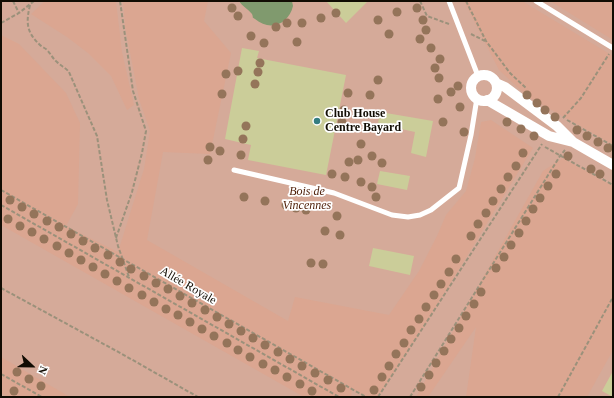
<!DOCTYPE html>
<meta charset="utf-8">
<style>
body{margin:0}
#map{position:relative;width:614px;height:398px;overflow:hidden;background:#ede0c2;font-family:Georgia,serif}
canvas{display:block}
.frame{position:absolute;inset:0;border:2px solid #110c03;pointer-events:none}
.north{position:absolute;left:12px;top:346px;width:40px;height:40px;-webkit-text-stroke:3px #fff;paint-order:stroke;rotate:112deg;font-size:11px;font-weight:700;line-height:16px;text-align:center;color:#110c03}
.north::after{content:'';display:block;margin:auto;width:14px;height:18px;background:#110c03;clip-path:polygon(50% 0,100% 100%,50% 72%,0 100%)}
</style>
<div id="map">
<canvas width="614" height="398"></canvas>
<div class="frame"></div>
<div class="north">N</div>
</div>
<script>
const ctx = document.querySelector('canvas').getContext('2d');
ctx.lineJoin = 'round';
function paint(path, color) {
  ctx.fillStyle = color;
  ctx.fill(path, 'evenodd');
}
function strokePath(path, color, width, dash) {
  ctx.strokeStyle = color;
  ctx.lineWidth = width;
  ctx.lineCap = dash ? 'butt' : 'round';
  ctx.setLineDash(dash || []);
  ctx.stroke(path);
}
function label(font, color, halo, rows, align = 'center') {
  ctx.font = font + ' Georgia,serif';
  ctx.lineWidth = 3.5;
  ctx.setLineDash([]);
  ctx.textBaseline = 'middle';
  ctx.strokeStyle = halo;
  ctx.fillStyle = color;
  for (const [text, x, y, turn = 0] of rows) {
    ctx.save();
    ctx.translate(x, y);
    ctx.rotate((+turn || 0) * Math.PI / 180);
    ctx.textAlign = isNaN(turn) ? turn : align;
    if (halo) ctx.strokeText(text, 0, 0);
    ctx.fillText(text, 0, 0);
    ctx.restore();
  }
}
const green = new Path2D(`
 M1 1H613V397H1Z`);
const forest = new Path2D(`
 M45 1H116L122 52 134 105 127 110 111 76 88 53 67 37 31 14Z
 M123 1H208L204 21 231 53 210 154 163 152 147 240 288 321 295 297 389 315 419 271 437 236 446 215 466 191 475 158 481 122 491 120 533 148 425 325 378 397H366L352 389 351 397H304L1 225V35L19 44 66 93 80 123 78 204 66 226 118 252 144 169 150 131 139 99 125 26Z
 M464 1H522L613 56V145L527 96 499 70Z
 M550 1H613V40Z
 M563 158 613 186V350L587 397H466L476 327 428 397H416L543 171Z
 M1 357 70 397H8L1 393Z`);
const water = new Path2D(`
 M239 1H292L293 6C289 24 270 32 255 19 251 16 254 19 252 14 248 9 242 6 239 1Z`);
const building = new Path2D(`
 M326 1H368L346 23Z
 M242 48 259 51 257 58 346 75 326 175 248 160 251 145 225 139Z
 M380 112 433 121 426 157 411 153 415 132 378 124Z
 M380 171 410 176 407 190 377 184Z
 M373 248 414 256 410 275 369 266Z
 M613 371V397L602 391Z`);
const path = new Path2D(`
 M13 1 19 13
 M420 1 427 16 449 24
 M466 1 486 41 510 73 527 89
 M30 5C26 22 26 32 40 45 42 47 45 48 47 50 51 54 53 59 57 62 61 66 66 68 69 72L97 136 107 200 118 246 129 277
 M1 23 19 13 34 1
 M471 34 485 41
 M563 118 581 98 609 54
 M567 120 613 146
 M545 147 613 185
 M1 190 366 397
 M1 205 339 397
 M116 238 132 192 142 153 146 131 133 91 120 1
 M1 288 122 354 198 397
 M1 374 42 397
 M378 397 542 144
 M410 397 560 156 565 150
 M558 397 613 297`);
const lane = new Path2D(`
 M449 1 478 76
 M536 1 613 48
 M234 170 334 193 392 215 408 217 420 215 431 210 459 188 471 135 477 98`);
const street = new Path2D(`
 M471 88a13 13 0 1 1 26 0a13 13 0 1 1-26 0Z
 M496 83 505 87 557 126 573 142
 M487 100 549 136 573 142 613 165`);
const trees = [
 [232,8],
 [417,8],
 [397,12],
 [336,13],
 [238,16],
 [321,18],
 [378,20],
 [423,20],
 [287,23],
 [302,23],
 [276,27],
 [426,30],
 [389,34],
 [251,36],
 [420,39],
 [297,42],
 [264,43],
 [431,48],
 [440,59],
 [260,63],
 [435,68],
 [238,71],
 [258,72],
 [226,74],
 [439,78],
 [378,80],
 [255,84],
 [458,86],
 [451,92],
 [348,93],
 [222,94],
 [370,95],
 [527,95],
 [438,99],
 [537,103],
 [460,107],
 [344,110],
 [545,110],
 [555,117],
 [342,122],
 [443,122],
 [507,122],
 [246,126],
 [521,129],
 [577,130],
 [464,132],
 [534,136],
 [587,136],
 [243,139],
 [598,142],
 [361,144],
 [210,147],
 [608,148],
 [220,151],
 [523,153],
 [241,155],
 [372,156],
 [568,156],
 [208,160],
 [358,160],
 [349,162],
 [382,163],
 [516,166],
 [591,169],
 [332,174],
 [556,174],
 [600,174],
 [345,177],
 [508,177],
 [361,182],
 [548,186],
 [372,187],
 [501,189],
 [244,197],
 [376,197],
 [540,198],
 [10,200],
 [265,201],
 [493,201],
 [286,205],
 [22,207],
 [296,208],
 [533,209],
 [306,210],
 [486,213],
 [34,214],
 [337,216],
 [8,219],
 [47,221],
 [526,221],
 [478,224],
 [20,226],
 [59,227],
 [325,231],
 [32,232],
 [519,233],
 [71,234],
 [340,235],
 [471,236],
 [44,239],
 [83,241],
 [511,245],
 [57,246],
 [95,248],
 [69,253],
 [108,255],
 [504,257],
 [456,259],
 [81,260],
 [120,262],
 [311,263],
 [323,264],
 [93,267],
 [496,268],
 [131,269],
 [449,272],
 [105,274],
 [144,276],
 [117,281],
 [156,283],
 [441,284],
 [129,288],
 [168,289],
 [481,292],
 [142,295],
 [434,295],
 [180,296],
 [154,302],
 [192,303],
 [474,304],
 [426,307],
 [166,309],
 [205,310],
 [178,315],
 [466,316],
 [217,317],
 [419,319],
 [190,322],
 [229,324],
 [459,328],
 [202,329],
 [411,330],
 [241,331],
 [214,336],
 [253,338],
 [451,339],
 [227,343],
 [404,343],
 [265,345],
 [238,350],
 [444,351],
 [278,352],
 [396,354],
 [250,357],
 [290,359],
 [436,363],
 [263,364],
 [302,366],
 [389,366],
 [275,370],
 [17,372],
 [315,373],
 [429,375],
 [287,377],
 [382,377],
 [29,379],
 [328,380],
 [300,384],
 [41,386],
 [421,387],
 [341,388],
 [374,390],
 [14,391],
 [312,391]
];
const markers = [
 [317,121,4,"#347d81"]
];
const poiNames = [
 ["Club House",325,114],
 ["Centre Bayard",325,128]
];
const parkNames = [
 ["Bois de",307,192],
 ["Vincennes",307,206]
];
const streetNames = [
 ["Allée Royale",188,286,30]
];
paint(green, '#d5aa99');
paint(forest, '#dba691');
paint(water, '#809a6e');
paint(building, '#cbcd99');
strokePath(path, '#9b917b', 2, [4, 2]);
strokePath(lane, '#fff', 5);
strokePath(street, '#fff', 10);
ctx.fillStyle = '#94745a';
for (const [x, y] of trees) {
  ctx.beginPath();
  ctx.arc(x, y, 4.5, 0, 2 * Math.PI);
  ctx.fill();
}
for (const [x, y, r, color] of markers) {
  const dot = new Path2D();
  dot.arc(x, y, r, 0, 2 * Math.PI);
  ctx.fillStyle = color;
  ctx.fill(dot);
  strokePath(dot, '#fff', 1.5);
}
label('bold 12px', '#110c03', '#fff', poiNames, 'left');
label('italic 12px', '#4c1c05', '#fff', parkNames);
label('12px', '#110c03', '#fff', streetNames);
</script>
